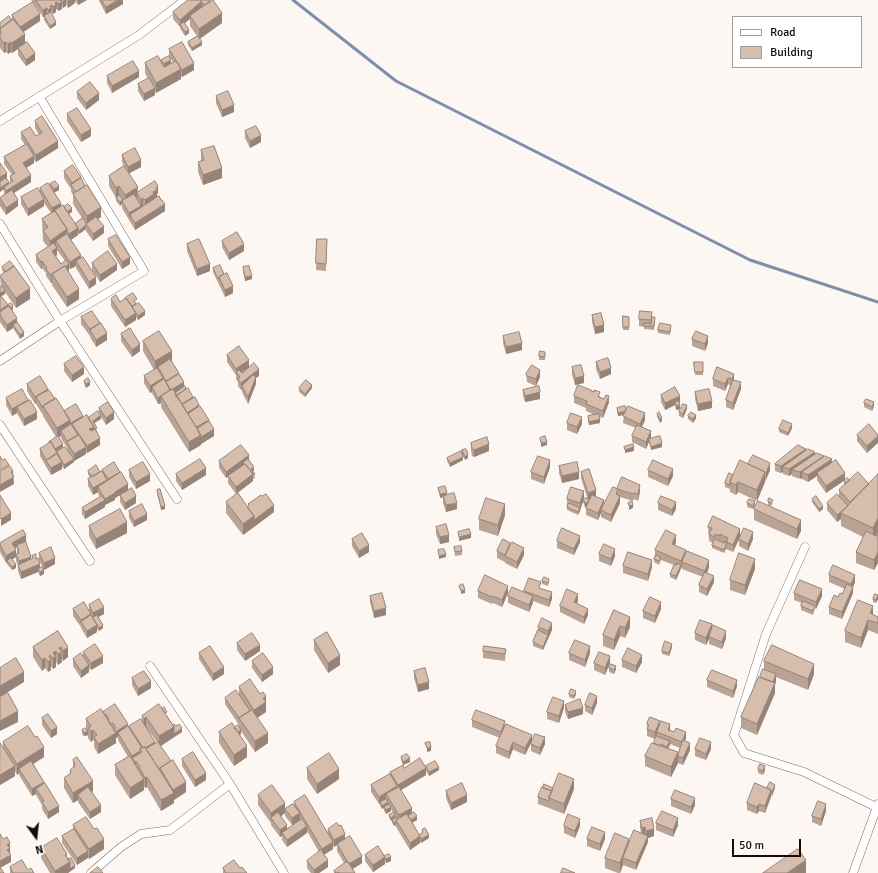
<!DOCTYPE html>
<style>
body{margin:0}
#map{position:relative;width:878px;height:873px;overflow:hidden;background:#fdf7f4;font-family:Signika,sans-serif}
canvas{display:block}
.legend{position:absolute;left:732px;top:16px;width:130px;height:52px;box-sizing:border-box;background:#fff;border:1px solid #a19e9c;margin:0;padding:5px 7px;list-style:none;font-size:12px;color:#150c08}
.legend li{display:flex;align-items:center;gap:8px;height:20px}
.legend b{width:20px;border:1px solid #a19e9c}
.north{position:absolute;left:16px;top:817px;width:40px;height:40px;-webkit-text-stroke:3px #fff;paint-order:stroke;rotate:165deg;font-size:11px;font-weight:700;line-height:16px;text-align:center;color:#150c08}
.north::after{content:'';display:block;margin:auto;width:14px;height:18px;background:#150c08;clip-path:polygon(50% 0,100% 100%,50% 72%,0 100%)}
.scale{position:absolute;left:732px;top:839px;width:69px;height:18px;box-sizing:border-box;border:2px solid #150c08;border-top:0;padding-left:5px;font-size:12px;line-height:14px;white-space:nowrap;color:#150c08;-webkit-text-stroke:3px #fff;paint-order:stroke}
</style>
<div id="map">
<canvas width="878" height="873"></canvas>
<ul class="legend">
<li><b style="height:5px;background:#fff"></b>Road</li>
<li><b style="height:11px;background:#d7bdac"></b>Building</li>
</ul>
<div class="north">N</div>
<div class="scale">50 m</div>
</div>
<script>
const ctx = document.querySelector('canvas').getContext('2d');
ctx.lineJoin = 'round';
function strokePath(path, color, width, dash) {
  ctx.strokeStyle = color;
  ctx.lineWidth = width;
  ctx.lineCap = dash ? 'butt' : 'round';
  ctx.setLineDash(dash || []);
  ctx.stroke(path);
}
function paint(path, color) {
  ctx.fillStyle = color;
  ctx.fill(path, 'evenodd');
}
const stream = new Path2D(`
 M293 0 396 81 750 260 878 302`);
const minor = new Path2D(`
 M0 121 139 35 185 0
 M0 224 60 321 177 499
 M0 361 60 321 144 271 39 96
 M0 425 90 561
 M805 547 766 634 734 735 744 753 804 772 878 808
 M150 666 230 784 284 873
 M91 873 121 847 141 834 170 830 230 784
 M853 873 878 804`);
const wall = new Path2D(`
 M31 0H87L78 5 75 1V3L68 8 66 4V6L63 8 62 6V9L58 11 57 9H56V12L53 14 52 12H51V14L56 25 50 29 44 20V17H43L34 3 40 21 23 32 25 44 35 60 26 66 18 55V49L12 53 11 52 8 54 6 52 4 53 0 48V23L12 20V15L33 2Z
 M99 0H123V4L106 14 99 1Z
 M209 0 222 23 200 39 202 45 192 51 188 45V42L197 36 190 26V19L184 23 189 33 185 36 180 28V27L173 19V12Z
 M169 49 194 70 182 77 181 76V79L156 93 155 91V95L144 101 138 91V84L148 79 145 73V63L161 62V60L171 63 173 62 169 56Z
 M107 76 139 77 112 93 107 83Z
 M77 92 99 100 86 110 77 98Z
 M216 96 234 112 222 117 216 103Z
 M67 114 91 136 81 142 67 121Z
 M35 121 58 148 36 162 34 160V163L26 168 31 182 14 193 18 206 6 215 0 206V198L5 195 4 194V189L0 192 7 179 9 183H10V176L12 175 4 164V157L25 145 21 139V132L36 136 39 135 35 128Z
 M245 131 261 142 250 148 245 138Z
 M201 150 222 178 203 185 198 172V162L201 161Z
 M122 155 141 167 129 173 138 193H158L157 194V197L154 198V199L165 211 135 230 122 208V204L120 206 116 201V198L109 186V176L124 166 122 162Z
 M64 171 81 178 101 217 98 219 104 233 93 241 86 231V229L79 234 78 233V235L71 240 96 284 89 289 76 268V266L70 269 69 268V271L68 272 79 299 67 307 52 285V283H51L46 276V273L42 268 41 269 36 262V255L48 247 43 241 42 219 51 213 44 203V206L28 216 21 204V197L40 190V188L50 186V184L59 190 54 192 61 206 64 207 72 212 69 214 75 224 82 218 73 204V194L71 192V189L64 178ZM57 250 65 261 61 264 56 256 57 255Z
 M108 239 130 264 122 269 108 246Z
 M317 239H327L326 271 316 270Z
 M222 241 244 251 229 260 222 247Z
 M187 244 210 271 197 276 187 251Z
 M92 263 117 270 100 282 92 270Z
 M2 267 30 299 16 308 5 292V294L1 296 8 305 13 309 12 310 24 336 20 339 13 328 7 332 0 322V287H1L0 276 4 273 2 270Z
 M243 267 252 279 245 281 243 271Z
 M213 268 224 274 233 293 225 297 213 272Z
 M125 298 137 303H136V305L145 315 138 320 136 317V320L125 327 111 306V299L120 302 125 299Z
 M592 315 604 332 595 334 592 322Z
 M623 316 629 317V330H623Z
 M81 317 100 324 107 340 96 347 90 337V336L81 324Z
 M652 317 655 321 654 330 644 329V327L639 326V319Z
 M671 328 670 335 658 333V330Z
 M121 334 140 351 132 357 121 341Z
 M503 336 522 350 506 354 503 343Z
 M692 339 708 343 705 351 692 346Z
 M143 341 171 361 179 375 184 387 193 398 209 421 214 436 201 444V442V445L189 452 161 407V403L158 404 152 393V392L150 393 144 383V376L154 370 143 351Z
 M227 355 249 367 259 376 256 378V384L248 404 242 392V389L241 390 238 386V382L236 379V375L227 362Z
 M545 355V360H539V356Z
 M596 362 611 374 600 379 596 369Z
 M694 362H703V375H695Z
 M64 364 84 374 72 382 64 371Z
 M572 367 584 383 575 385 572 374Z
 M717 367 734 380 741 389 733 410 726 407V400L731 386 728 384 725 391 713 386V379Z
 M526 374 540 377 536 386 527 382Z
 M84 381 90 385 86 388 84 384Z
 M27 384 48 390 64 411 83 417 88 418 99 413V408L114 419 106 425 101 417V419L94 423 97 431 100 445 87 453 86 452V454L74 461V460V462L64 469 62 466V469L51 475 40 456V449L49 443V442L56 437 43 416V415L36 404V403L35 404 27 391ZM61 436V438L67 448V449L57 452 56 451 63 447 59 437Z
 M299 388H312L305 397 299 392Z
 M523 390 540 399 525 402 523 396Z
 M591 391 609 402 603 418 599 416 600 423 589 425 588 420V416L595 415 586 411V408L574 403V396Z
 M695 392 712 408 698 411 695 399Z
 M661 395 679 403 680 409 676 410 675 405 665 410 661 402Z
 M6 398 28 401 37 419 24 426 17 413 12 416 6 405Z
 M864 403 874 406 872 411 864 407Z
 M617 408 626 410 645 420 642 427 651 437 650 439 662 447 651 450 649 441 646 449 632 442V436L636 428 623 423 624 415 618 416 617 412Z
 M687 409 683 418 679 416V412Z
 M657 414 662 421 660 423 657 417Z
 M688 416 696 418 693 423 688 419Z
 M567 423 582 424 577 434 567 430Z
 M792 428 788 436 779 432V429Z
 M857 435H878L867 453 857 441Z
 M471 443 489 451 474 457 472 456 471 450Z
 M462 450 468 458 465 460 462 454Z
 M806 450 824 457 832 463 845 480H850L869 484 878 474V563L874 570 856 563V552L863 537 841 526V519L837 522 827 510V503L839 496V490L844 485V481L845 480 826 493 817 480V476L808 482 802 479V478L800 479 792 476V474L789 476 783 474V472L781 473 775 471V464Z
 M447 458 463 460 450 467 447 461Z
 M249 460 254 471H253L255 478 254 479 253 478V481L236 494 228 483V477L226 478 219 468V461Z
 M748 464 770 470 757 501 738 492 736 495 730 492V489L725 487V483L733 475Z
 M559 466 579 479 562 483 559 473Z
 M550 467 544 484 531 479V472Z
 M102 470 120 473 128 490 136 503 125 510 120 502V495L115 498V500L105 505V504V507L85 519 82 514V508L100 497 98 494V492L93 495 88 486V479L90 478 88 474V471L100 472H102Z
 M129 470 150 481 136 489 129 477Z
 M648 470 673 476 668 486 648 477Z
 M581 472 596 497 604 504 617 489 640 491 638 501 634 499 633 501 620 497V503L611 522 601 517V513L598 520 586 515V508L587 506 585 507 583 502V499L589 504 591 499 588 500 581 478Z
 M176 474 206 475 182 490 176 481Z
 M438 488 447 495 457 509 446 512 443 503V497L440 498Z
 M157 490 165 509 161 510 157 493Z
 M584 498 580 511 578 515 567 510V499Z
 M812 499 823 509 819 512 812 502Z
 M768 501 773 503 771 506 768 505Z
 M226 502 247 507 248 506V504L274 512 243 535 226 513Z
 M658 503 676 509 672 516 658 510Z
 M747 503 755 504 753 509 747 507Z
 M754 509 801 531 797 539 754 520Z
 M129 511 147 520 134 527 129 518Z
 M505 515 498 536 479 530V519Z
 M89 526 127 533 96 549 89 536Z
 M436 527 449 542 440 544 436 534Z
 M708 527 740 535 753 539 748 551 739 546V540L733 552 726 549V548L724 553 712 548V545L713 543 709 541Z
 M352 539 369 552 359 558 352 546Z
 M557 541 580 542 574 555 557 548Z
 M26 542 31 559H32V556L36 559 40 568 43 569 39 560V553L55 564 44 570V574L40 576 38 572 21 579 18 571V566L16 561V554H17V547L15 548 16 557 12 560 16 568 12 570 7 564V562L6 563 0 552V543Z
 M676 542 675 545 686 553 709 567 707 573 714 582 707 596 699 592V585L703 577 682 569V566L676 580 670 577V574L674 565 661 560 659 565 654 562V559L655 557V550Z
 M510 546 524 555 517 569 505 563V561V562L497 558V551Z
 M454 547 462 551V555L455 556Z
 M599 554 615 556 611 566 599 561Z
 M623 566 652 567 648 581 623 573Z
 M755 569 745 595 730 590V580Z
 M829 575 855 582 853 587V593L842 619 829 614V607L838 597 842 594 845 589 829 582Z
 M542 581 549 582 548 586 542 584Z
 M541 588 552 599 549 607 533 601 529 612 508 603V596L524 592V591Z
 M478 591 508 593 502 607 493 603 492 604 478 598Z
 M794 593 822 596 816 609 815 608 813 615 801 610V606L802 603 794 600Z
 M878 595V599L876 603 873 602V599Z
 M370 596 386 615 374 618 370 602Z
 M578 601 577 603 588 615 584 624 560 612V606Z
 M89 605 104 614 98 617 103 628 99 631 97 629V632L87 638 81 628V627L73 616V609H89Z
 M661 609 655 623 643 618V611Z
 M614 610 630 627 625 638 620 636 614 650 603 646V635Z
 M873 615 878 617V634L868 630 861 648 845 642V631Z
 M538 627 552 630 543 650 533 646V642L538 630Z
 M712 629 726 638 722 649 709 644V639L706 645 695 640V633Z
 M58 631 68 657 63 661 62 658V662L58 665 56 662V667L53 669 51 666V670L48 672 45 668 42 671 33 657V647Z
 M314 640 340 665 328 673 314 650Z
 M237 643 260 651 245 661 237 650Z
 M672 647 669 656 662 654V651Z
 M506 649 505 661 483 658V651Z
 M83 652 103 663 91 670 89 668V672L81 678 73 666V659L83 656Z
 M199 653 224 674 213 681 199 659Z
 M569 653H590L585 667 569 660Z
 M622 660 642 662 636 673 622 667Z
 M252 661 273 674 262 682 252 668Z
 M764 661 814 674 808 690 776 677V681L775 685V693L757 735 741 728V717L764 669Z
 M594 663H610L605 675 594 670Z
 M609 668 616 669 614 674 609 672Z
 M414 671 429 689 418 692 414 678Z
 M132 678 151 688 138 696 132 685Z
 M707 680 737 686 733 698 707 687Z
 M239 687 266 696V712L257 718 268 743 255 752 241 731V734L239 735 247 757 234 766 219 743V732L234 728H239V725L225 704V698L239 694Z
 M569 694H576L574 699 569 697Z
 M597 703 592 715 585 711V705Z
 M565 705 583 714 568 719 565 712Z
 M564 708 559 723 547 719V712Z
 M103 712 129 728V726L142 720V716L167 715V716L173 725 176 726 182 732 161 746 186 792 174 800V803L161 811 147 787 145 788 144 786V790L130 799 115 775V765L128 757 118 740V737L116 738V743L98 754 94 747V741L93 740 91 742 88 738V732L86 729V719ZM146 727 157 742 155 743Z
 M42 718 57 734 51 738 42 725Z
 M472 720 505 724 532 741 525 755 514 750 513 749 509 759 496 753V746L500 738 472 727Z
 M647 724 660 725 686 738 685 741 690 750 683 765 678 763V756L680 748 670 744 668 749 678 763 671 777 645 766V756L654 743 657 736V735L655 739 647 736Z
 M82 730 88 735 84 736 82 734Z
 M3 742 44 757 33 764 44 783 59 812 48 819 42 809V805L36 795V794L32 796 19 775V773L17 775 15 771V776L0 785V743L3 747Z
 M531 744H545L540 755 531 751Z
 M695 749H711L706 760 695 756Z
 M401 757 410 762 403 765 401 760Z
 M182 759 206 780 195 787 182 766Z
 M73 760 93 791 92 792 101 812 90 819 78 802V800L73 803 64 788V778L70 774V770L73 768Z
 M426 767 439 770 429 776 426 771V775L401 790 412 814 417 820 412 823 419 835 422 833V830L429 838 421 843 420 841V843L410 850 396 827V825L394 826 392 823V820L391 821 389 818V815L393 812 391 809V811L386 814 384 811V808L382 809 380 806V803L379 804 371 792V785L390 774V772L404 768Z
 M307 768 339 779 317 794 307 779Z
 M758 769 765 770 763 775 758 773Z
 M543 788 574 789 564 814 549 808V807V808L538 804V797Z
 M767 788H775L772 796H771L765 813 759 811 757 814 747 810V803Z
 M446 791 467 802 451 810 446 798Z
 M258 795 285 809 294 805V802L328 832V829L345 839 362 863 353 869 355 873H334V871L344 863 337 851V845L334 847 333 846V849L324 855 328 867 319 873H311L307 868V861L319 852 307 831V833L287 847 282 840V836L280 837 271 825V823L258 805ZM285 813V816L292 825 300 820V818L301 820 287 829 281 816Z
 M671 799 695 805 691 814 671 806Z
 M826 811 821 826 812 822V816Z
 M640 821 654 836 648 838V842L636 870 623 865 620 873H618L605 868V858L641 833 640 828Z
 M656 823 678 825 673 837 656 830Z
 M73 825 104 849 89 859 88 857 77 865 62 843V836L73 829Z
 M564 826H580L575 838 564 833Z
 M587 839H605L600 851 587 846Z
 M41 848 67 857 75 868 68 873H50L41 858Z
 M365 855 384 856 391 861 386 863 385 860V864L373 872 365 861Z
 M10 867 28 870 34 873H10Z
 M223 868H240L247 873H223Z`);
const shadedWall = new Path2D(`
 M61 0H62V9L58 11V4Z
 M65 0H66V6L63 8V1Z
 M70 0H75V3L68 8V1Z
 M78 0H87L78 5Z
 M118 0H123V4L106 14V7Z
 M202 1V8L190 16V19L181 26 180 25V20Z
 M57 2V9H56V12L53 14V7L55 3Z
 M52 5 51 15 48 17V10L50 6Z
 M47 8V15L43 17V10Z
 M222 13V23L199 39V29Z
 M40 14V21L19 35V28Z
 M56 22V25L50 29V26Z
 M189 30V33L185 36V32Z
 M25 34V44L12 53V43Z
 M6 42V52L4 53V43Z
 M11 42V52L8 54V44Z
 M202 42V45L192 51V48Z
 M35 53V60L26 66V60Z
 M171 60V64L164 68V64Z
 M194 63V70L182 77V70Z
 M181 69V79L156 93V83Z
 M139 71V77L112 93V86Z
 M155 88V95L144 101V94Z
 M99 93V100L86 110V103Z
 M234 105V112L222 117V110Z
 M91 129V136L81 142V135Z
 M261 135V142L250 148V141Z
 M58 141V148L36 162V155Z
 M34 156V163L23 170V163Z
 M141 160V167L128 174V167Z
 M222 168V178L203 185V175Z
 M7 173V180L0 184V177Z
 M31 175V182L6 198V191Z
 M81 177V184L72 185V183Z
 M9 182V186L4 187V189L0 192V188Z
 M59 186V190L54 193V189Z
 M119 186V196L116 198V188Z
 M158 186V193L157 194V197L154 198V201L145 207V200L153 192 156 188Z
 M138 187 137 197 125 205V195Z
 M143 198V205L141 207V200Z
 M44 199V206L28 216V209Z
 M18 200V206L6 215V208Z
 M123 200 122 201V204L120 206V202Z
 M61 203V210L54 211V214L52 215V208Z
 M165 204V211L135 230V223Z
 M141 206V213L130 215 129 220V213Z
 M101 207V217L87 226V216Z
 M72 208V212L67 215V212Z
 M86 226V229L79 234V231Z
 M104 226V233L93 241V234Z
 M78 228V235L69 241V234Z
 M67 229V240L56 241V247L50 251V241Z
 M244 244V251L229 260V253Z
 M57 248V255L52 258V251Z
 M81 255V262L76 261V266L70 269V262Z
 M130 257V264L122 269V262Z
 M42 261V268L41 269V262Z
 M69 264V271L56 280 52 275Z
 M117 264V270L100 282V275Z
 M210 264V271L197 276V269Z
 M51 276H52V283H51Z
 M252 276V279L245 281V277Z
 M96 277V284L89 289V282Z
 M233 286V293L225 297V290Z
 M30 288V299L16 308V298Z
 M79 289V299L67 307V297Z
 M5 291V294L0 297V293Z
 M8 305V312L0 315V310Z
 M13 306V309L10 312V308Z
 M145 311V315L138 320V316Z
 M136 313V320L125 327V320Z
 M17 318V325H13V328L7 332V325Z
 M100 323V330H90V336V329Z
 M604 325V332L595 334V327Z
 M24 332V336L20 339V335Z
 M107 333V340L96 347V340Z
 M708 336V343L705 351V344Z
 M522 343V350L506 354V347Z
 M140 344V351L132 357V350Z
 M172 351V361L158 367V369L155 371V361Z
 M249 360V367L238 375 236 373V369Z
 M84 367V374L72 382V375Z
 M611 368V374L600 379V372Z
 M259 369V376L256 378V384L248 404V397L242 386V389L241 390V383Z
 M540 370V377L536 386V379Z
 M179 373V380L166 382V388V381Z
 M734 374V380L732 386V379Z
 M584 376V383L575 385V378Z
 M163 378V385L152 387V392L150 393V386Z
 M728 378V384L725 391V384Z
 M90 382V385L86 388V384Z
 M184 382V389L171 397V390Z
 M741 382V389L733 410V403Z
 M312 385V388L305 397V394Z
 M48 389V396L36 397V403L35 404V397Z
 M170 390 161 396V403L158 404V398Z
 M540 392V399L525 402V396Z
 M609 396V402L603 418V411Z
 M680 396V403L675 402V405L665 410V403Z
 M193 397V404L181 405Z
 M28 400V406L17 407V413L12 416V409Z
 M712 401V408L698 411V404Z
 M874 402V406L872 411V407Z
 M199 405V412L186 420V413Z
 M680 405V409L676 410V406Z
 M687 405V409L683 418V414Z
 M626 410V414L618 416V413Z
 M37 412V419L24 426V419Z
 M114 412V419L106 425V418Z
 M645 413V420L640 431V424Z
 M101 415V419L93 424V421Z
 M696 415V418L693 423V419Z
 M83 416V423L72 424V429L71 430V423Z
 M582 417V424L577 434V427Z
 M662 418V421L660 423V419Z
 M600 419V423L589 425V422Z
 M70 420V430L61 431V436L57 438V428Z
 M209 420V427L199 433 196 428Z
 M792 424V428L788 436V433Z
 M94 427V434L89 436V429Z
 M214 429V436L201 444V437Z
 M651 431V437L646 449V442Z
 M78 435V441L67 442V448V441Z
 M201 435V445L189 452V442Z
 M878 436V443L867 453V446Z
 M100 438V445L87 453V446Z
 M547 442V445L541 447V443Z
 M662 443V447L651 450V447Z
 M63 444V447L54 453V449Z
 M489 444V451L474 457V450Z
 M86 447V454L74 461V454Z
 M634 447V451L625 453V450Z
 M806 449V455L783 467V472L781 473V466Z
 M815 452V458L792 470V474L789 476V469Z
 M468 454V458L465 460V457Z
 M249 455V462L243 463V466L226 478V472Z
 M824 456V462L802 472V478L800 479V472Z
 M463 457V460L450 467V463Z
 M74 459V462L64 469V465Z
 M832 459V466L817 473V476L808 482V475Z
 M550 460V467L544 484V477Z
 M62 462V469L51 475V468Z
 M770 463V470L766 480V473Z
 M254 467V471L251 472V469Z
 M206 468V475L182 490V483Z
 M673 469V476L668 486V479Z
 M13 471 14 484 0 492V485L11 472Z
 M120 472V478L108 486V479Z
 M579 472V479L562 483V476Z
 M765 472V482L757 501V490Z
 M845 473V480L826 493V486Z
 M150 474V481L136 489V482Z
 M253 474V481L236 494V487Z
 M107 480V487H98V492L93 495V488Z
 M738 482V492L736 495V485Z
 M128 484V491L115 498V500L105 505V499L115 492Z
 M640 485V491L638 501V494Z
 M596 490V497L588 500V493Z
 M584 491V498L580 511 578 515V512L580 508V503Z
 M447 493V496L440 498V494Z
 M136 496V503L125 510V503Z
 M620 496V503L611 522V515Z
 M105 500V507L85 519V512Z
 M604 500V507L601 510V513L598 520V513Z
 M755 501V504L753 509V506Z
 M589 502V505L585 507V503Z
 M676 502V509L672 516V510Z
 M457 503V509L446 512V505Z
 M505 504V515L498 536V525Z
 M274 505V512L254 527V520Z
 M633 505V508L629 510V506Z
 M165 506V509L161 510V507Z
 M823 506V509L819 512V509Z
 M848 506 841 513V519L837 522V515Z
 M11 513V520L1 526V519Z
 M147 514V520L134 527V521Z
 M254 516V527L243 535V524Z
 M878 518V531L873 541V528Z
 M801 520V531L797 539V529Z
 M127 522V533L96 549V539Z
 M740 529V536L733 552V545Z
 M753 532V539L748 551V544Z
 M471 534V538L459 541V537Z
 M26 535V542L17 545V547L12 550V543Z
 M449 535V542L440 544V537Z
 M676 535V542L672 551V544Z
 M580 536V542L574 555V549Z
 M510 543V550L505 556V562V555Z
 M369 545V552L359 558V551Z
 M726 545V548L724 553V550Z
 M524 548V555L517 569V562Z
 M615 549V556L611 566V559Z
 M16 550V557L8 562 7 561V562L6 563V556Z
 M686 550V557L682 562V566L676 580V576L681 565V561Z
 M878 552V563L874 570V560Z
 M446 554V557L439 559V556Z
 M31 557V564L19 566V561Z
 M55 558V564L44 570V563Z
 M755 559V569L745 595V585Z
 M652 560V567L648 581V574Z
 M709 560V567L705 578V571Z
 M16 564V568L12 570V567Z
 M40 564V571L38 569V572L21 579V572Z
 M44 570V574L40 576V572Z
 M855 575V582L853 587V593L842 619V612L851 591V584Z
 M714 576V582L707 596V589Z
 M508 586V593L502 607V600Z
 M822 589V596L816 609V602Z
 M465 590V593L461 594V591Z
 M552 592V599L549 607V600Z
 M578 594V601L574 609V602Z
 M533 596V603L529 612V605Z
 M878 596V599L876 603V600Z
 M661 602V609L655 623V616Z
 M873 606V616L870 613Z
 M104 607V614L93 620V613Z
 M386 608V615L374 618V611Z
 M588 609V615L584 624V617Z
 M91 614V620L81 622V627V620Z
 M630 617V627L625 638V628Z
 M868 620V630L861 648V638Z
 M552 623V630L543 650V647L548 635V631Z
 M712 624V631L709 637V639L706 645V638Z
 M97 625V632L87 638V631Z
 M103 625V628L99 631V628Z
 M620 626V636L614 650V640Z
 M726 631V638L722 649V642Z
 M672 644V647L669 656V653Z
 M260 645V651L245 661V654Z
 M590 646V653L585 667V660Z
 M61 647 62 662 58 665V654L59 648Z
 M68 647V657L63 661V651Z
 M56 651V667L53 669V653Z
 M50 655V660H51V670L48 672 49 656Z
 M340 655V665L328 673V663Z
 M642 655V662L636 673V666Z
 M103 656V663L91 670V663Z
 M610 656V663L605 675V668Z
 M45 658V668L42 671V660Z
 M814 664V674L808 690V679Z
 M89 665V672L81 678V671Z
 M616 666V669L614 674V670Z
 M224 667V674L213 681V674Z
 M273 667V674L262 682V675Z
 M24 672V682L0 697V686Z
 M776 674V681L775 685V693L757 735V724Z
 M737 680V686L733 698V691Z
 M151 681V688L138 696V689Z
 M429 682V689L418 692V685Z
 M576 691V694L574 699V696Z
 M266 696V712L254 720V710L263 698Z
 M597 696V703L592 715V708Z
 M564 701V708L559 723V716Z
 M583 708V714L568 719V712Z
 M18 711V722L0 731V721Z
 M146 717V727L144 729V719Z
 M660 721V728L657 732V735L655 739V732Z
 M128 724V731L118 733V737L116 738V743L98 754V744Z
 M670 724V731L668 730Z
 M57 727V734L51 738V731Z
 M174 727V737L159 747V736Z
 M182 728V732L174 737V734Z
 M93 730V740L91 742V732Z
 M241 730V734L235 738V734Z
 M88 731V735L84 736V733Z
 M686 732V738L682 749V742Z
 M268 733V743L255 752V741Z
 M532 735V741L525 755V748Z
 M545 737V744L540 755V748Z
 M670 741V745L667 750V747Z
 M155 742V749H144Z
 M513 742V749L509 759V752Z
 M711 742V749L706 760V754Z
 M690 743V750L683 765V758Z
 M247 746V757L234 766V755Z
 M44 747V757L21 772 19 769V773L17 775V764Z
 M431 747V751L427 752V748Z
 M140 751V758H132V763V756Z
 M678 752V763L671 777V767Z
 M410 758V762L403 765V762Z
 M136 761V771L135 772V762Z
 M15 766V776L0 785V775Z
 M765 766V770L763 775V771Z
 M439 767V770L429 776V772Z
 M426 768V775L398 792V785Z
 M339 769V779L317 794V784Z
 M206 773V780L195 787V780Z
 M147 777V787L145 788V778Z
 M144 779V790L130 799V788Z
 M574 779V789L564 814V804Z
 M93 781V791L80 799 78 795V800L73 803V793Z
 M44 782V789H36V794L32 796V789Z
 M186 782V792L174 800V803L161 811V800L173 793V790Z
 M775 785V788L772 796V792Z
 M397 786V793L386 794V799L379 804V797Z
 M771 790V797L765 813V806Z
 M467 795V802L451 810V803Z
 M695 798V805L691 814V807Z
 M388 802V806L382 809V806Z
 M285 803V813L274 822 271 819V813Z
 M759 804V811L757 814V807Z
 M826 804V811L821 826V819Z
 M101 805V812L90 819V812Z
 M59 806V812L48 819V812Z
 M391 807V811L386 814V810Z
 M412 808V815L399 822V815Z
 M300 813V820L292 825V818Z
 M395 815V818L391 821V818Z
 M417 816V820L410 824V821Z
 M678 818V825L673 837V830Z
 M580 819V826L575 838V831Z
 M396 821V825L394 826V823Z
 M287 825V831L282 833V836L280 837V830Z
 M307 826V833L287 847V840Z
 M645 827V834L642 835V828Z
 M654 829V836L648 838V842L636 870V863L646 838V831Z
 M605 832V839L600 851V844Z
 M345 834V841L337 844V845L334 847V840Z
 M429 835V838L421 843V839Z
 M420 836V843L410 850V843Z
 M104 839V849L89 859V849Z
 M629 839V849L623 858V865L620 873V863Z
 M333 842V849L322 856V849Z
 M10 843V855L7 857V845Z
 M88 851V858L77 865V858Z
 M67 854V864L70 862 75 865V868L68 873H55V871L65 855Z
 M11 855V862L0 868V861Z
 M362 856V863L349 871V864Z
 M385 857V864L373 872V865Z
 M391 857V861L386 863V859Z
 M328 860V867L319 873H314V870Z
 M806 860V873H787Z`);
const building = new Path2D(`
 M36 0H61L62 2 58 4 57 2 55 3 56 5 53 7 52 5 50 6 51 8 48 10 47 8 43 10Z
 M102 0H118L106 7Z
 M188 0H201L202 1 180 20 173 12Z
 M201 0H209L210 2 204 5Z
 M212 0H213L222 13 199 29 190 16Z
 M33 2 40 14 20 27 12 15Z
 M51 12 56 22 50 26 44 16Z
 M9 16 12 20 0 29V23Z
 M13 19 25 34 12 43 11 42 8 44 6 42 4 43 0 38V33H1L0 29Z
 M184 22 189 30 185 32 180 25Z
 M198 36 202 42 192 48 188 42Z
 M27 42 35 53 26 60 18 48Z
 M182 42 194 63 182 70 169 49Z
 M158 56 164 67 176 61 181 69 156 83 145 63Z
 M169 56 171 60 164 64 161 60Z
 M133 61 139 71 112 86 107 76Z
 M149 78 155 88 144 94 138 84Z
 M90 82 99 93 86 103 77 92Z
 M228 91 234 105 222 110 216 96Z
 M77 108 91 129 81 135 67 114Z
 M42 116 58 141 36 155 21 132 30 127 36 136 42 133 35 121Z
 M256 126 261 135 250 141 245 131Z
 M27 144 34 156 23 163 31 175 6 191 4 187 13 181 10 176 15 173 4 157Z
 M214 146 222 168 203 175 198 162 204 160 201 150Z
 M135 148 141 160 128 167 122 155Z
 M0 163 7 173 0 177Z
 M73 165 81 177 72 183 64 171Z
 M124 166 138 187 125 195 119 186 116 188 109 176Z
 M6 178 9 182 0 188V182Z
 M81 178 85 186 76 192 71 185Z
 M55 181 59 186 54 189 50 184Z
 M155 181 158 186 156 188 157 190 153 192 154 194 145 200 143 198 141 200 137 193Z
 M48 183 61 203 52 208 40 188Z
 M87 185 101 207 87 216 73 194Z
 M38 188 44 199 28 209 21 197Z
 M12 190 18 200 6 208 0 198Z
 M134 194 141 206 129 213 122 201Z
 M120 195 123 200 120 202 116 198Z
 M159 196 161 200H162L165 204 135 223 130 215Z
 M68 204 72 208 67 212 64 207Z
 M63 205 78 228 69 234 67 231V229L55 211H54Z
 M55 211 67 229 50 241 43 230 48 227 42 219Z
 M96 217 104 226 93 234 86 224Z
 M83 218 87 224H86V225L79 231 78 228 75 224Z
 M237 232 244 244 229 253 222 241Z
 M67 234 81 255 70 262 56 241Z
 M116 235 130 257 122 262 108 239Z
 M199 239 210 264 197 269 187 244Z
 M317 239H327L326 264 316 263Z
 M54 243 57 248 52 251 61 264 66 260 69 264 65 267V266L52 274V276H51L46 269 47 268 42 261 41 262 36 255Z
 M108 251 117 264 100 275 92 263Z
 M83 257 96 277 89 282 76 261Z
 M10 261 14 266 6 272 2 267Z
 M220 265 224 274 219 277V279H218L213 268Z
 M14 266 30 288 16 298 0 276Z
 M65 266 79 289 67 297 52 274Z
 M249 266 252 276 245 277 243 267Z
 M227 273 233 286 225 290 219 277Z
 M2 286 5 291 0 293V287Z
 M133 293 137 299 134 301 136 304 132 306 126 298V299L125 298Z
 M116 295 120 302 126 298 136 313 125 320 111 299Z
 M2 297 8 305 0 310V298Z
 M11 303 13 306 10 308 8 305Z
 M139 303 145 311 138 316 132 307Z
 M9 306 17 318 7 325 0 315V312Z
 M92 311 100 323 90 329 81 317Z
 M640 311 652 312 651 320 639 319Z
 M601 313 604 325 595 327 592 315Z
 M623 316 629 317V327H623Z
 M652 317H655L654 326H644V323L651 324Z
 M17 322 24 332 20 335 13 325Z
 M101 323 107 333 96 340 90 330Z
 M660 323 671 325 670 332 658 330Z
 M130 328 140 344 132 350 121 334Z
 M159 331 172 351 155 361 143 341Z
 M696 331 708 336 705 344 692 339Z
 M519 332 522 343 506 347 503 336Z
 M239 346 249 360 236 369 227 355Z
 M540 351 545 352V357L539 356Z
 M76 356 84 367 72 375 64 364Z
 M608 358 611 368 600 372 596 362Z
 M170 359 179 373 166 381 158 367Z
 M694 362H703V372H695Z
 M254 363 259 369 241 383 238 379 240 377 236 372 239 370 242 373Z
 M532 365 540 370 536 379 527 376 526 374Z
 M581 365 584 376 575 378 572 367Z
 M717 367 734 374 732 379 728 378 725 384 713 379Z
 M157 368 163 378 150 386 144 376Z
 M179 374 184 382 171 390 166 382Z
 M253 375 256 377 248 397 242 386Z
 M40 376 48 389 35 397 27 384Z
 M88 378 90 382 86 384 84 381Z
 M164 379 170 390 158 398 152 387Z
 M306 380 312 385 305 394 299 388Z
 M733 380 741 382 733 403 726 400Z
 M578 385 591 390V391L594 392V390L600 392 598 397 604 399 606 395 609 396 603 411 586 404 587 401 574 396Z
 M185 386 186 389 176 396 175 393Z
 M539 386 540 392 525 396 523 390Z
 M675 387 680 396 665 403 661 395Z
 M188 388 193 397 182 404 176 396Z
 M22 389 28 400 12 409 6 398Z
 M173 389 201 435 189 442 161 396Z
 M709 389 712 401 698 404 695 392Z
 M49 390 55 399 43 406V408L36 397Z
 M195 397 199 405 187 413 182 405Z
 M56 398 70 420 57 428 43 406Z
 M866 399 874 402 872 407 864 403Z
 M30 400 37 412 24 419 17 407Z
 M679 401 680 405 676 406 675 402Z
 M108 402 114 412 106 418 99 408Z
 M76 404 83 416 71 423 64 411Z
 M683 404 687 405 683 414 679 412Z
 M200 406 209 420 196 427 188 414Z
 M625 406 626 410V411L618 413 617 408Z
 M628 406 645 413 640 424 623 416Z
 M98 411 101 415 93 421 97 428 94 429V427L88 418Z
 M659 412 662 418 660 419 657 414Z
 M691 412 696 415 693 419 688 416Z
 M571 413 582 417 577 427 567 423Z
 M599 414 600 419 589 422 588 416Z
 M87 415 94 427 89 429 91 431 95 429 100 438 87 446 72 424Z
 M783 420 792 424 788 433 779 429Z
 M209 421 214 429 201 437 197 429Z
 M71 424 78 435 67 441 61 431Z
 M869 424 878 435V436L867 446 857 435Z
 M637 425 651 431 646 442 632 436Z
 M79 435 86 447 74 454 67 442Z
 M58 436 63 444 55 449 51 442 50 443 49 442Z
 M545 436 547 442 541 443 540 438Z
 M660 436 662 443 651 447 649 439Z
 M487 437 489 444 474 450 472 449 471 443Z
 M51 442 57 453 46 460 40 449Z
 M633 444 634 447 625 450 624 447Z
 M241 445 249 455 226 472 219 461Z
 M798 445 806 449 781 466 775 464Z
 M65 447 74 459 64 465 57 452Z
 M466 449 468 454 465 457 462 450Z
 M808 449 815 452 789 469 783 467Z
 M461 451 463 457 450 463 447 458Z
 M817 453 824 456 800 472 792 470Z
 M57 454 62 462 51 468 46 461Z
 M753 455 770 463 766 473 765 472 748 464Z
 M0 456 2 460 5 459 9 465 0 470Z
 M538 456 550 460 544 477 531 472Z
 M825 456 832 459 808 475 802 472Z
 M200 459 206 468 182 483 176 474Z
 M248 459 254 467 251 469 255 474 254 475 245 464H244L243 463Z
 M653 460 673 469 668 479 648 470Z
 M740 460 765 472 757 490 738 482 736 485 730 482Z
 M836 460 845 473 826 486 817 473Z
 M114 462 120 472 108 479 102 470Z
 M143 462 150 474 136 482 129 470Z
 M577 462 579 472 562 476 559 466Z
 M245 464 253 474 236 487 228 476Z
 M96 465 100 472 92 477 88 471Z
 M10 466 13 471 11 472 14 477 0 485V472Z
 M589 469 596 490 588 493 581 472Z
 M102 471 107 480 93 488 88 479Z
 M121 472 128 484 115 492V493L105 499 98 487Z
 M858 472 869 484 850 502 839 490Z
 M729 473 733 475 730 482V485L725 483Z
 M878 474V518L873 528 841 513Z
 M622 477 640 485 638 494 634 493 633 494 617 489Z
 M847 478 850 480 846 483 844 481Z
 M445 486 447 493 440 494 438 488Z
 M571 487 584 491 580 503 567 499Z
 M613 487 618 489 616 494 620 496 611 515 601 510Z
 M132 488 136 496 125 503 120 495Z
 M160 489 165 506 161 507 157 490Z
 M238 493 254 516 243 524 226 502Z
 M454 493 457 503 446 505 443 496Z
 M266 494 274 505 254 520V516L247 507 249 505 248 504 261 495 262 496Z
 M837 494 848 506 837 515 827 503Z
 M0 495 11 513 1 519 0 518Z
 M592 495 604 500 598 513 586 508Z
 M102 496 105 500 85 512 82 508Z
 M661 496 676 502 672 510 658 503Z
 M816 496 823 506 819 509 812 499Z
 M486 498 505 504 498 525 479 519Z
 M587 498 589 502 585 503 583 499Z
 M769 498 773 500 771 503 768 501Z
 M749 499 755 501 753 506 747 503Z
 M632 501 633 505 629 506 628 503Z
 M758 501 801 520 797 529 754 509Z
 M569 503 580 508 578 512 567 507Z
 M142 504 147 514 134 521 129 511Z
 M120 509 127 522 96 539 89 526Z
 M713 516 740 529 733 545 726 542 728 538 720 534V536L715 534 714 537 709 534 712 528 708 527Z
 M446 524 449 535 440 537 436 527Z
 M562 528 580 536 574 549 557 541Z
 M744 528 753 532 748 544 739 539Z
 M469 529 471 534 459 537 458 532Z
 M23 530 26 535 12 543 16 550 6 556 0 545V543Z
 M666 530 676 535 672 544 686 550 681 561 655 550Z
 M878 530V552L874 560 856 552 866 531 876 536Z
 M362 533 369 545 359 551 352 539Z
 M503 539 510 543 505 555 497 551Z
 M715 539 724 543 725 541 728 542H726V545L724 550 712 545Z
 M26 542 31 557 19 561 16 554 19 553 17 545Z
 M512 542 524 548 517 562 505 556Z
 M604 544 615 549 611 559 599 554Z
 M461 546 462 551 455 552 454 547Z
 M51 547 55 558 44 563 39 553Z
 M444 549 446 554 439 556 438 550Z
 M687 551 709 560 705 571 682 562Z
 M628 552 652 560 648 574 623 566Z
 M739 553 755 559 745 585 730 580Z
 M36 554V559L38 558 40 564 21 572 18 565 33 558 32 556Z
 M656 555 661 558 659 561 654 559Z
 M11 558 16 564 12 567 7 561Z
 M677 563 681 565 676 576 670 574 674 565H676Z
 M833 565 855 575 851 584 829 575Z
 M42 567 44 570 40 572 38 569Z
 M705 572 714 576 707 589 699 585Z
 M485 575 508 586 502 600 493 596 492 597 478 591Z
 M544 577 549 579 548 583 542 581Z
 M529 578 541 582 539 588 552 592 549 600 524 591Z
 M800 580 822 589 816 602 794 593Z
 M463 584 465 590 461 591 459 586Z
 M847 584 853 587 842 612 829 607 834 595 838 597 840 593 842 594Z
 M512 587 533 596 529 605 508 596Z
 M567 589 578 594 574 602 588 609 584 617 560 606Z
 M382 593 386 608 374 611 370 596Z
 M875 594 878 595 876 600 873 599Z
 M650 597 661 602 655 616 643 611Z
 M99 599 104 607 93 613 89 605Z
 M858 600 873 606 870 613 878 617V623L868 620 861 638 845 631Z
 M803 601 815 606 813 611 801 606Z
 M84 602 91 614 81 620 73 609Z
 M614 610 630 617 625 628 620 626 614 640 603 635Z
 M91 615 97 625 87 631 81 622Z
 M97 615 103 625 99 628 93 618Z
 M542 618 552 623 548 631 538 627Z
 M700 620 712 624 706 638 695 633Z
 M713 625 726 631 722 642 709 637Z
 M538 630 548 635 543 647 533 642Z
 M58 631 68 647 63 651 61 647 59 648 62 652 58 654 56 651 53 653 56 657 53 658 50 655 49 656 51 660 48 662 45 658 42 660 33 647Z
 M327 632 340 655 328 663 314 640Z
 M252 633 260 645 245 654 237 643Z
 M575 640 590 646 585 660 569 653Z
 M665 641 672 644 669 653 662 651Z
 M95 644 103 656 91 663 83 652Z
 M772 645 814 664 808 679 764 661Z
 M210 646 224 667 213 674 199 653Z
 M484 646 506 649 505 654 483 651Z
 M628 648 642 655 636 666 622 660Z
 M599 652 610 656 605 668 594 663Z
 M81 653 89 665 81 671 73 659Z
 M263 653 273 667 262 675 252 661Z
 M16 658 24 672 0 686V668Z
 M611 664 616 666 614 670 609 668Z
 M425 668 429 682 418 685 414 671Z
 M763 669 776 674 773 682 760 677Z
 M712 670 737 680 733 691 707 680Z
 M144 671 151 681 138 689 132 678Z
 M759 677 775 683 757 724 741 717Z
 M250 679 260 694 263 692 266 696 263 698 266 702 254 710 239 687Z
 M571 689 576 691 574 696 569 694Z
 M236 690 250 711 239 718 225 698Z
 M8 693 18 711 0 721V697Z
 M590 693 597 696 592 708 585 705Z
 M553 697 564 701 559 716 547 712Z
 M580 699 583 708 568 712 565 705Z
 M115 704 128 724 115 732 114 730 116 728 113 723 110 724 108 720 109 719 106 714 105 715 103 712Z
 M159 704 174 727 159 736 146 717 144 719 142 716Z
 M164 707 167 712 165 713 162 709Z
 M101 709 116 733 98 744 94 737 97 735 93 730 91 732 88 728 91 726 86 719Z
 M252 710 268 733 255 741 239 718Z
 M476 710 505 721 501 732 472 720Z
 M48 714 57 727 51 731 42 718Z
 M650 717 660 721 655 732 647 729 649 725 647 724Z
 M141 719 155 742 145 748V747L143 748 129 726Z
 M661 721 670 724 668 730 674 732 676 728 686 732 682 742 657 732Z
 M232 723 247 746 234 755 219 732Z
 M174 724 176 726 179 724 182 728 174 734V727L173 725Z
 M506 724 532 735 525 748 514 743 513 742 509 752 496 746Z
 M238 725 241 730 238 732 234 728Z
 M28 726 35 737 37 736 44 747 17 764 3 742Z
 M128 726 142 748 140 749V751L132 756 118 733Z
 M85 728 88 731 84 733 82 730Z
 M535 734 545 737 540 748 531 744Z
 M656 736 670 741 667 747 661 744 660 746 654 743Z
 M700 738 711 742 706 754 695 749Z
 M683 740 690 743 683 758 678 756Z
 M158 742 171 761 160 768V769H159L146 749Z
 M430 742 431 747 427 748 425 743Z
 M0 743 15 766 0 775Z
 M652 743 678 752 671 767 645 756Z
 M145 747 174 793 161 800 147 777 145 778 139 767H140L136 761 135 762 132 758 142 752 140 749Z
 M193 752 206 773 195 780 182 759Z
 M329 753 339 769 317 784 307 768Z
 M407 754 410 758 403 762 401 757Z
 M130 756 144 779 130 788 115 765Z
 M77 757 93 781 73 793 64 778 71 773 70 770 75 766 74 765 75 764 73 760Z
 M420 758 426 768 398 785 390 772 403 765 404 768Z
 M173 760 186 782 173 790 160 768Z
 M31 761 44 782 32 789 19 769Z
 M435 761 439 767 429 772 426 766Z
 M760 764 765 766 763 771 758 769Z
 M559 773 574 779 564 804 549 798Z
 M390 774 397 786 379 797 371 785Z
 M770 782 775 785 772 792H771V790L767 788Z
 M45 783 59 806 48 812 42 802 44 801 36 789Z
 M462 783 467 795 451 803 446 791Z
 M755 783 771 790 765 806 759 804 757 807 747 803Z
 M544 784 553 788 552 791 543 788Z
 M272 785 285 803 271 813 258 795Z
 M88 787 101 805 90 812 78 795Z
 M399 787 412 808 399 815 386 794Z
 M542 787 552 791 549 798V801L538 797Z
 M675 790 695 798 691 807 671 799Z
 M305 795 333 842 322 849 294 802Z
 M386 799 388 802 382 806 380 802Z
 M818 801 826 804 821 819 812 816Z
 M293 804 300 813 292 818 285 809Z
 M389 804 391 807 386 810 384 807Z
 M662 811 678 818 673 830 656 823Z
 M278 812 287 825 280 830 271 818Z
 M394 812 395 815 391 818 389 815Z
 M414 812 417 816 411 820 408 816Z
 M407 814 420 836 410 843 396 820Z
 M568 814 580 819 575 831 564 826Z
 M86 817 94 829 97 828 104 839 89 849 73 825Z
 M397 817 398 819 394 823 392 820Z
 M652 818 654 829 646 831 645 827 642 828 640 821Z
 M302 819 307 826 287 840 282 833Z
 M337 823 339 826 341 825 345 834 334 840 328 829Z
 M592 827 605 832 600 844 587 839Z
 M425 828 429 835 421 839 419 835 423 832 422 830Z
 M74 829 88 851 77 858 62 836Z
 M634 830 648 836 636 863 623 858Z
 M615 833 629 839 620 863 605 858Z
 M0 834 3 839 7 837 10 843 7 845 10 848 7 850 11 855 0 861Z
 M350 836 362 856 349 864 337 844Z
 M57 838 67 854 65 855 70 862 55 871 41 848Z
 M378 846 385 857 373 865 365 855Z
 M798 849 806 860 787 873H763Z
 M321 850 328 860 314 870 307 861Z
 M389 854 391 857 386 859 384 856Z
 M71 858 75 865 70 869V862L68 859Z
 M22 860 28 870 31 868 34 873H13L10 867Z
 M234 860 240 868 242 867 247 873H226L223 868Z
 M346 862H348L355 873H339V872L336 873 334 871Z
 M0 867 4 873H0Z
 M98 867 103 873H90Z
 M563 868 575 873H561Z`);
strokePath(stream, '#7d8fab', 3);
strokePath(minor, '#83685e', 9);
strokePath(minor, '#fff', 8);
paint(wall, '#b9a394');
paint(shadedWall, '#968478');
paint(building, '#d7bdac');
strokePath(building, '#968478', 1);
</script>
